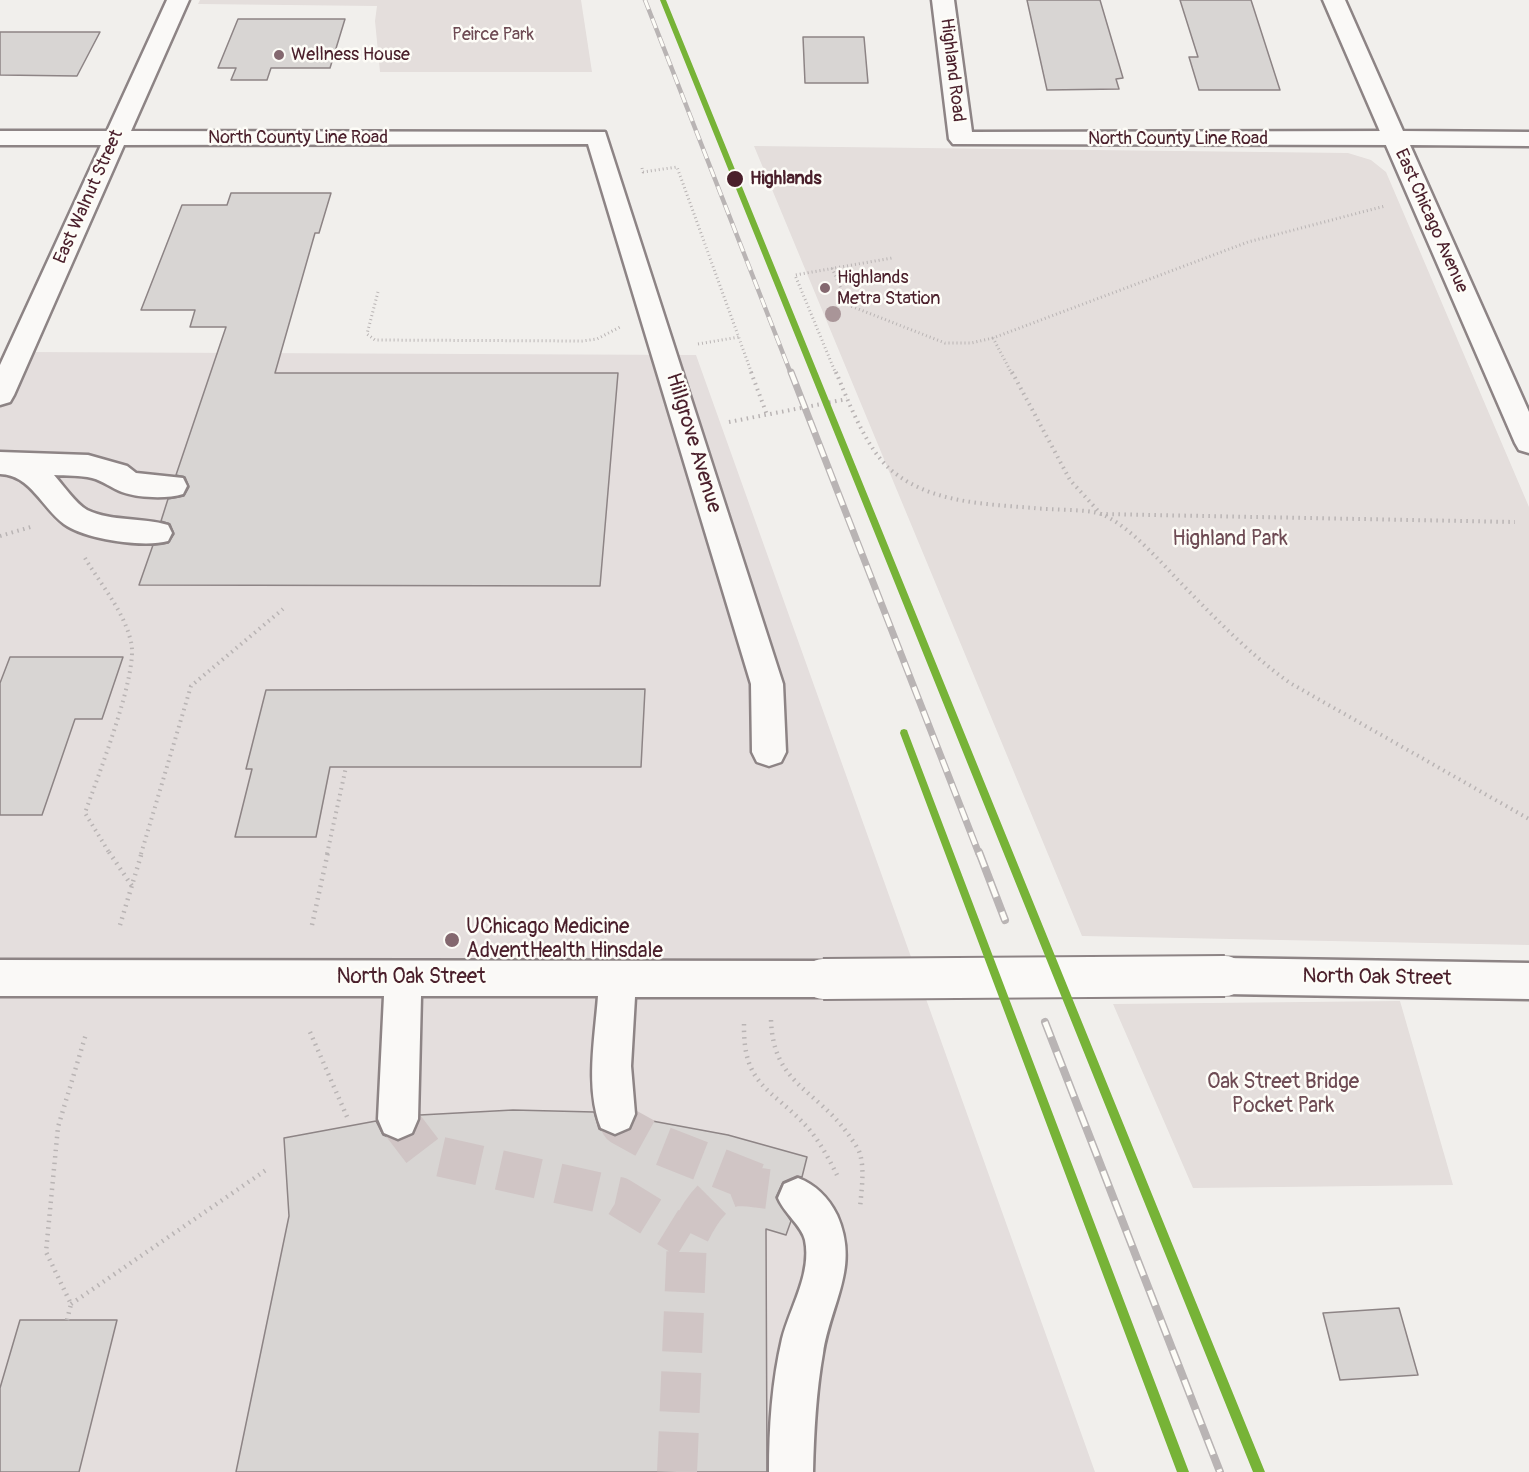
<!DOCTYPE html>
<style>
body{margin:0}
canvas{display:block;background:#f1efec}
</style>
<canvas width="1529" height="1472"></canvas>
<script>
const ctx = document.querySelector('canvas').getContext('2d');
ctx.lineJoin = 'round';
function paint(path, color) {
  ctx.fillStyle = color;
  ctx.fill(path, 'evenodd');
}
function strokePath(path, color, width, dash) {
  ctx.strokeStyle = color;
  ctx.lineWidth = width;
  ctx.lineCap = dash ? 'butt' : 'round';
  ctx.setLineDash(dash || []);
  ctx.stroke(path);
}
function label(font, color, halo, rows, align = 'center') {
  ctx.font = font + ' Pangolin,sans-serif';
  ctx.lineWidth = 5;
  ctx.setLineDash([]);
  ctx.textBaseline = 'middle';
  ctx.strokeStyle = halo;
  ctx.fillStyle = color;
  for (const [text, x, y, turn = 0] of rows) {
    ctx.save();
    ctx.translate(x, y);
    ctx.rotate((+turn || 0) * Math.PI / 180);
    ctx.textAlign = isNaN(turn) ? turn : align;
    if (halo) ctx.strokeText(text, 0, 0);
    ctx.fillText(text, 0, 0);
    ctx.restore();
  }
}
const built = new Path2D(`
 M25 352 696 355 1095 1472H0V408Z`);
const green = new Path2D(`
 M200 0H581L592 72H380L375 21 377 6 198 4Z
 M754 146 1348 153 1371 160 1386 172 1529 507V945L1082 936Z
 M1400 1001 1453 1185 1193 1188 1113 1004Z`);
const building = new Path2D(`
 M1027 0H1100L1123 78 1116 79 1119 89 1047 90Z
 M1180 0H1251L1280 90H1199L1189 57H1198Z
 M238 19H345L330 68H271L267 80H231L236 68H218Z
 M0 32H100L77 76 0 75Z
 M803 37H864L868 83H805Z
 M231 193H331L319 233H315L275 373H618L600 586 139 585 153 545 168 543 174 534 170 524 161 521 168 499 184 496 189 487 185 477 176 475 226 327H190L195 310H141L182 205H227Z
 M10 657H123L102 719H75L42 815H0V683Z
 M645 689 641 767H330L316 837H235L252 769H246L266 690Z
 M513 1110 594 1112 599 1129 614 1136 630 1130 636 1118 728 1135 807 1157 802 1177 797 1176 783 1182 776 1197 791 1221 786 1235 766 1229 767 1472H236L289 1216 284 1138 376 1121 383 1135 399 1141 414 1134 420 1115Z
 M1399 1308 1418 1375 1340 1380 1323 1313Z
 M20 1320H117L79 1472H0V1388Z`);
const minorTunnel = new Path2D(`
 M615 1114 621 1125 650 1141 762 1185
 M398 1119 424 1153 619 1197 687 1239
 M677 1472 687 1239C696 1219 713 1187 739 1186 751 1186 765 1189 777 1190`);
const pathFar2 = new Path2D(`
 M642 168 643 172 677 167 752 374
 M832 268 848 305 945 343H971L993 338
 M378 292 367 334 375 340 582 341 597 339 622 326
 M698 344 739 337
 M836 374 795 275 892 258
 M1012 374 993 338 1248 242 1385 206`);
const pathFar1 = new Path2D(`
 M751 372 767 415
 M836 372C848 401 867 450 891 470 930 503 985 504 1034 508 1050 510 1088 509 1101 514 1127 524 1158 559 1177 579 1213 616 1248 653 1290 683L1529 819
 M1012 372 1070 480 1101 514 1515 522
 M729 422 847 399
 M0 536 34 526
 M85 558C101 585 124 611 131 642 139 673 97 778 85 813L110 854
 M141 854 191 686 283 609
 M327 854 346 767`);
const path = new Path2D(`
 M109 852 132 886
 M120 925 142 852
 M312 925 328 852
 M771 1020C773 1084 816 1089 848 1134 852 1140 858 1147 860 1154 865 1171 861 1192 860 1209
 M744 1024C743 1087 771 1087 808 1128 820 1142 829 1159 837 1175
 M310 1032 348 1119
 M71 1304 266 1170
 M67 1320 71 1304 46 1252 58 1127 86 1034`);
const minor = new Path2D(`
 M167 0H189L131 131 605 132 783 684 786 752 781 762 769 766 757 762 752 752 751 684 588 144 124 145 14 395 10 402 0 405V365L101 145H0V131H107Z
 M932 0H954L972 132 1394 131 1402 133 1406 138 1402 143 1394 145 953 144 949 139Z
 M0 452 88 455 127 466 136 473 183 478 187 486 183 494C167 499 139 498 122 492 111 488 104 481 92 478 80 475 66 476 54 475 64 486 75 503 87 510 112 522 142 517 168 525L172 533 168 541C144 548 84 539 64 524 42 508 31 475 0 474Z
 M1225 958 1529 963V999L1225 994 1212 989 1207 976 1212 963Z
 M0 960 823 961 836 966 841 979 836 992 823 997H635L631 1066 635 1114 629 1128 615 1134 601 1128C585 1088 595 1038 598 996H421L418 1119 412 1133 398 1139 384 1133 378 1119 384 996H0Z
 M798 1178C816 1185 828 1197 837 1215 860 1267 831 1302 823 1353 816 1392 814 1432 813 1472H769C769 1427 772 1382 782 1339 790 1307 812 1274 805 1240 802 1226 784 1213 778 1198L784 1184Z`);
const major = new Path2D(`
 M1323 0H1345L1403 131 1529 132V146L1410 145 1529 412V453L1519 450 1515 443Z`);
const railFar2 = new Path2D(`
 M645 0 791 374`);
const railFar1 = new Path2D(`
 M791 372 979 854`);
const rail = new Path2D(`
 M979 852 1005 920
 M1045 1022 1220 1472`);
const minorBridge = new Path2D(`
 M823 979 1225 976`);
const rail1 = new Path2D(`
 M660 0H666L1265 1472H1253Z
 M904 729 907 730 908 733 1189 1472H1177L900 733 901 730Z`);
const trees = [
 [833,314]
];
const markers = [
 [279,55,6,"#84686f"],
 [735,179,9,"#4a1f2b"],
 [825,288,6,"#84686f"],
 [452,940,8,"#84686f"]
];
const farParknames = [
 ["Peirce Park",493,35]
];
const farPoinames = [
 ["Wellness House",291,55],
 ["Highlands",837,278],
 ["Metra Station",837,299]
];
const farStreetnames = [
 ["Highland Road",952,70,83],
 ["North County Line Road",298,138],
 ["North County Line Road",1178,139],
 ["East Walnut Street",89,197,-66],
 ["East Chicago Avenue",1431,221,66]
];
const farStopnames = [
 ["Highlands",750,179]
];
const streetNames = [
 ["Hillgrove Avenue",693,443,73],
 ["North Oak Street",411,978],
 ["North Oak Street",1377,978,1]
];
const parkNames = [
 ["Highland Park",1230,540],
 ["Oak Street Bridge",1283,1083],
 ["Pocket Park",1283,1107]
];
const poiNames = [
 ["UChicago Medicine",466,928],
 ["AdventHealth Hinsdale",466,952]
];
paint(built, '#e4dedd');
paint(green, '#e4dedc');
paint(building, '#d8d5d3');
strokePath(building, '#8d8485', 1.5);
strokePath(minorTunnel, '#d0c5c5', 40, [40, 20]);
strokePath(minor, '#8d8485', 5);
strokePath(major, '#8d8485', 5);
strokePath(pathFar2, '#b9b4b4', 3, [1, 3]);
strokePath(pathFar1, '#b9b4b4', 4, [1.5, 4.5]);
strokePath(path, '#b9b4b4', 4.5, [1.5, 5]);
paint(minor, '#faf9f7');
paint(major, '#faf9f7');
strokePath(railFar2, '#b9b4b4', 4.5);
strokePath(railFar1, '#b9b4b4', 7);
strokePath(rail, '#b9b4b4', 8);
strokePath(railFar2, '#fdfcf7', 3, [10]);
strokePath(railFar1, '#fdfcf7', 4.5, [13]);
strokePath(rail, '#fdfcf7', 5, [16]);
strokePath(minorBridge, '#8d8485', 44, []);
strokePath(minorBridge, '#faf9f7', 40);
paint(rail1, '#77b337');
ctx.fillStyle = '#a99598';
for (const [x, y] of trees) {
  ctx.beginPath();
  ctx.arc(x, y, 8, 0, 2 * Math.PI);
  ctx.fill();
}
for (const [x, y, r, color] of markers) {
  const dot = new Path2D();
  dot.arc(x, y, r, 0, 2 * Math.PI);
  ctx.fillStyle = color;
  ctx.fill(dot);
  strokePath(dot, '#fdfcf7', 2);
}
label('18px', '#6e4b54', '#fdfcf7', farParknames);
label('18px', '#4a1f2b', '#fdfcf7', farPoinames, 'left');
label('18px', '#4a1f2b', '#fdfcf7', farStreetnames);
label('bold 18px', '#4a1f2b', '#fdfcf7', farStopnames, 'left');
label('21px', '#4a1f2b', '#fdfcf7', streetNames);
label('21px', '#6e4b54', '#fdfcf7', parkNames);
label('21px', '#4a1f2b', '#fdfcf7', poiNames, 'left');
</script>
